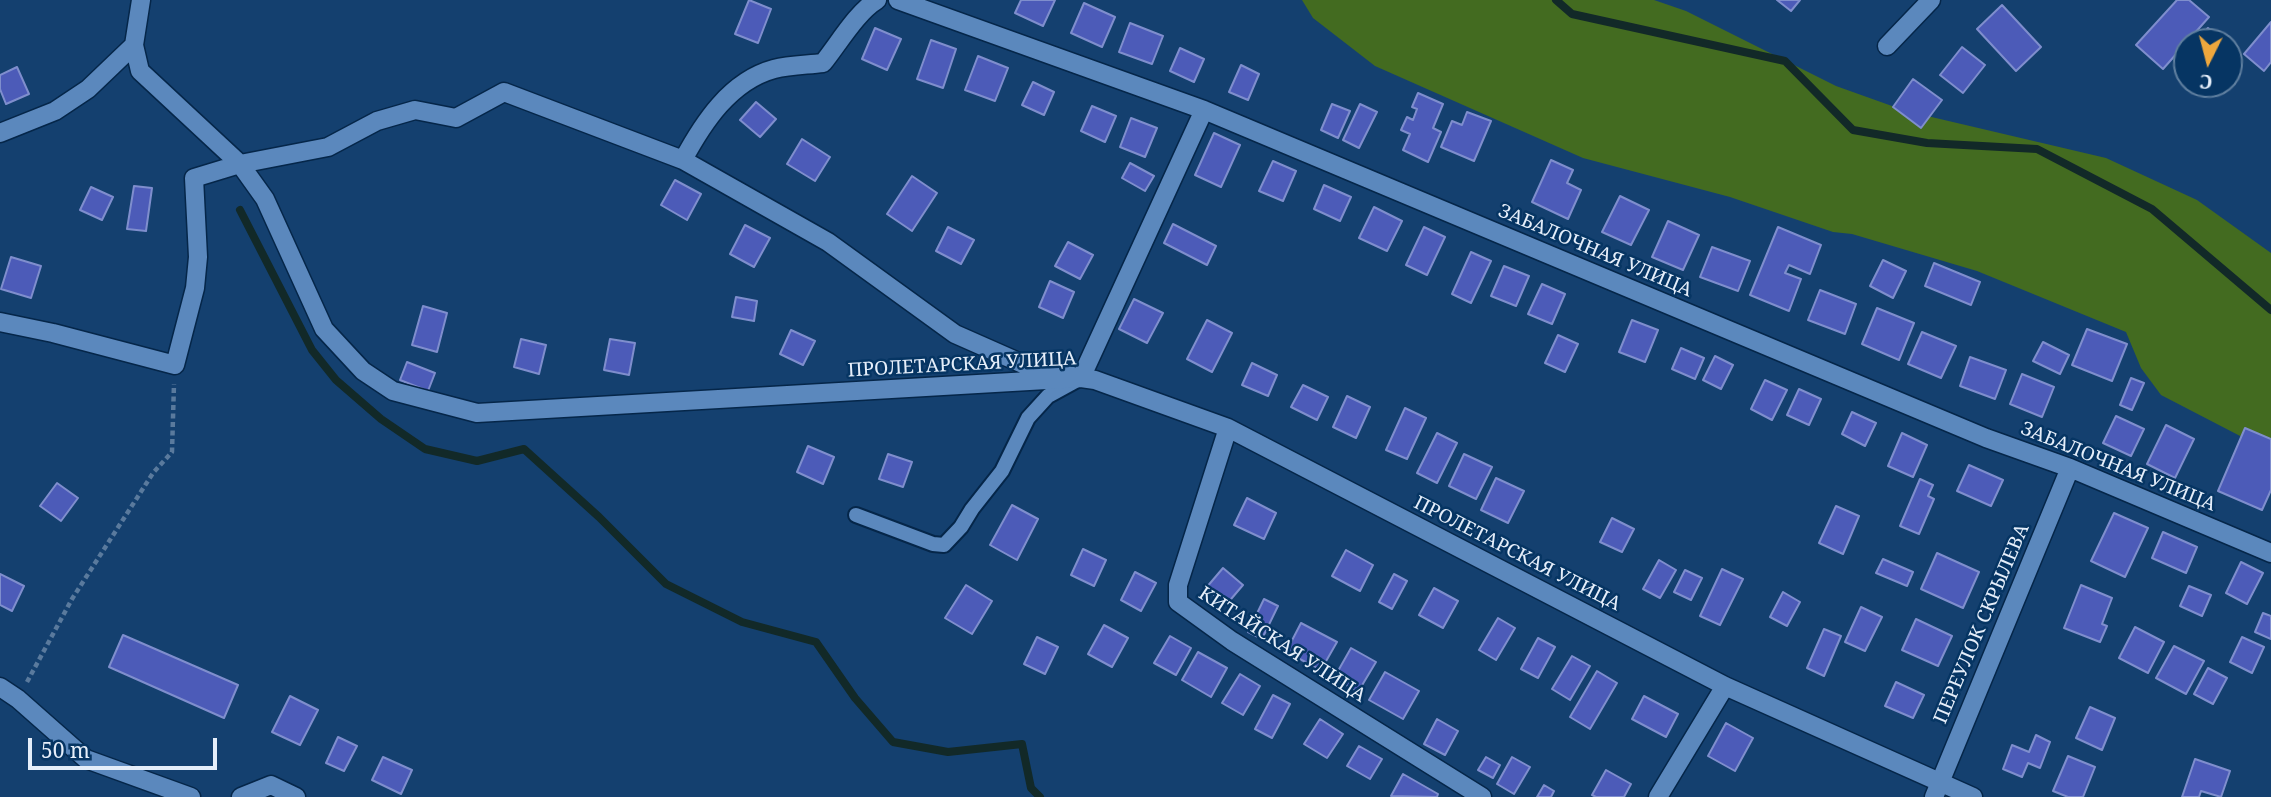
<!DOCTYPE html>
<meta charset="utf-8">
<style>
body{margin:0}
#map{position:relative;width:2271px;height:797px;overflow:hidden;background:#14406f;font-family:"Noto Serif",serif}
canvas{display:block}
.north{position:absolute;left:2173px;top:28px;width:70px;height:70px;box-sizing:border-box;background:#063563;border:2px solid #5f7f9f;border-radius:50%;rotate:186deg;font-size:19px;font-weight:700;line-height:28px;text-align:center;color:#e5eefa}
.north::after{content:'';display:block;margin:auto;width:24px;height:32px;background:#eea73d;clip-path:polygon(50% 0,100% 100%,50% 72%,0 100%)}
.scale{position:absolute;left:28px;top:738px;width:189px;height:32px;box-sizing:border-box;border:4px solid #e5eefa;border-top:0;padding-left:9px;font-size:21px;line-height:24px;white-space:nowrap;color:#e5eefa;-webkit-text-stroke:5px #063563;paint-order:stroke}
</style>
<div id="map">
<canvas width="2271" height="797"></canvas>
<div class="north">С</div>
<div class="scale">50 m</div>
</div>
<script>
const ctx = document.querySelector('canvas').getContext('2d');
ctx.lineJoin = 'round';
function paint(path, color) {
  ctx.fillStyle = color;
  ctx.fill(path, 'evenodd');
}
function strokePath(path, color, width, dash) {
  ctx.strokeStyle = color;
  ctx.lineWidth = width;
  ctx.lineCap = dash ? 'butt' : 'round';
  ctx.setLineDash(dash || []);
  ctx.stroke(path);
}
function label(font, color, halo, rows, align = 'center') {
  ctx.font = font + ' "Noto Serif",serif';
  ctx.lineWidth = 5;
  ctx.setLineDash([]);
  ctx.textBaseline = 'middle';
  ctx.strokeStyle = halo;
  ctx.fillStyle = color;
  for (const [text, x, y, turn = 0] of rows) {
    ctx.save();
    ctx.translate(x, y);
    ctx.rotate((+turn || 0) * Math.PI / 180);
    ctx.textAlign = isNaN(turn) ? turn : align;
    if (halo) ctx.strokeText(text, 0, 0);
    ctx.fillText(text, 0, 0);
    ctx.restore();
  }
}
const green = new Path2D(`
 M1302 0H1654L1686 11 1836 86 1906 111 2106 158 2197 200 2271 253V452L2161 395 2141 368 2126 332 1977 271 1852 234 1833 232 1730 197 1583 158 1375 66 1313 18Z`);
const stream = new Path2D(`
 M1556 0 1572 14 1785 61 1853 130 1927 143 2037 149 2152 209 2271 310
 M240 210 312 350 336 380 381 419 425 449 477 461 524 449 599 517 666 584 742 622 816 642 855 698 893 742 948 752 1022 744 1031 788 1040 797`);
const building = new Path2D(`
 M749 0 771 9 758 43 735 34Z
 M1021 0H1055L1043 26 1015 13Z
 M1777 0H1800L1791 11Z
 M2177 0H2189L2209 17 2163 69 2136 45Z
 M1084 3 1115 17 1102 47 1071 33Z
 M2002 5 2041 47 2016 71 1977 29Z
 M2271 22V62L2264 71 2244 54Z
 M1130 23 1163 36 1152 64 1119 52Z
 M875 28 901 39 887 70 862 59Z
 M2208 28 2224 42H2196Z
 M931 40 956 49 943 88 917 79Z
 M1962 47 1985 65 1963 93 1940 75Z
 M2229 47 2241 57 2229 71Z
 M1180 48 1204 59 1194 82 1170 71Z
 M978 56 1008 68 995 101 965 90Z
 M1241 65 1259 74 1248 100 1229 92Z
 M17 67 29 94 6 104 0 89V75Z
 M1913 79 1942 100 1921 128 1893 107Z
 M1033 82 1054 92 1044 115 1022 105Z
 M1418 93 1443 104 1433 128 1441 132 1428 162 1403 150 1410 134 1401 130 1407 117 1413 120 1417 109 1412 107Z
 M756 102 776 119 760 137 740 120Z
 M1332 104 1350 111 1338 138 1321 130Z
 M1360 104 1377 112 1359 148 1343 140Z
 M1092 106 1116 116 1105 142 1081 131Z
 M1467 112 1491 121 1474 161 1441 147 1452 121 1462 125Z
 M1131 118 1157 128 1145 157 1120 147Z
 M1214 133 1240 145 1221 187 1195 175Z
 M802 139 830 157 815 181 787 164Z
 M1551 160 1573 170 1567 183 1581 190 1568 219 1532 202Z
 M1273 161 1296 171 1283 201 1259 191Z
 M1130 163 1154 176 1145 191 1122 178Z
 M912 176 937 193 912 231 887 214Z
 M675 180 701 194 687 220 661 205Z
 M1324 185 1351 197 1340 221 1314 209Z
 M134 186 152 188 146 231 127 229Z
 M91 187 113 197 102 220 80 210Z
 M1620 196 1649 210 1631 245 1602 232Z
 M1374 207 1402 221 1387 251 1359 238Z
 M1668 221 1699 235 1683 270 1652 257Z
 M1173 224 1216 246 1207 265 1164 243Z
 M745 225 770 238 754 267 730 254Z
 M948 227 974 240 961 264 936 251Z
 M1424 227 1445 237 1427 275 1406 265Z
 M1778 227 1821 245 1810 274 1789 265 1785 273 1801 279 1789 311 1750 295Z
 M1068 242 1093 255 1080 279 1055 266Z
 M1712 247 1750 261 1738 291 1700 277Z
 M1471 252 1491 261 1471 303 1452 294Z
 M11 257 41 266 31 298 1 289Z
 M1883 260 1906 271 1893 298 1870 286Z
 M1934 263 1980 282 1971 305 1925 286Z
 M1504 266 1529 276 1516 306 1491 296Z
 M1050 281 1074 292 1063 318 1039 307Z
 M1542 284 1565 294 1552 324 1528 314Z
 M1820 290 1856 304 1845 334 1808 320Z
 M736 297 757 301 754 321 732 317Z
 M1134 299 1163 313 1147 343 1119 329Z
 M423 306 447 313 437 352 412 345Z
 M1877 308 1914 323 1899 360 1862 344Z
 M1207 320 1232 333 1212 372 1187 359Z
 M1632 320 1658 330 1645 362 1619 352Z
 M2087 329 2127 344 2112 381 2072 365Z
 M791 330 815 341 803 365 780 354Z
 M1922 332 1956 346 1941 378 1908 364Z
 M1558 335 1578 344 1565 372 1545 363Z
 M521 339 546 345 539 374 514 367Z
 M610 339 635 343 629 375 604 370Z
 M2043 342 2069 355 2060 374 2033 361Z
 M1681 348 1704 358 1695 379 1672 369Z
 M1715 356 1733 365 1721 389 1703 380Z
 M1970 357 2006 370 1995 399 1960 386Z
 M407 362 435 373 428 391 400 380Z
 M1252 363 1277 375 1268 396 1242 385Z
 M2022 374 2054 387 2042 417 2010 404Z
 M2131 378 2144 383 2132 410 2120 405Z
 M1765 380 1787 390 1772 420 1751 409Z
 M1303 385 1328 397 1317 420 1291 407Z
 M1799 389 1821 399 1809 425 1787 415Z
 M1347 396 1370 407 1356 438 1333 427Z
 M1405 408 1426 418 1407 459 1386 450Z
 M1852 412 1876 423 1865 446 1842 434Z
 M2116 416 2144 429 2131 456 2103 443Z
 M2166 425 2194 439 2175 478 2147 464Z
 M2245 428 2271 439V490L2262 510 2218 491Z
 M1437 433 1457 443 1437 483 1417 473Z
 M1902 433 1927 445 1913 477 1888 466Z
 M808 446 834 457 823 484 797 472Z
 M888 454 912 462 903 487 879 479Z
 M1464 454 1492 467 1476 499 1449 486Z
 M1969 465 2003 480 1991 506 1957 491Z
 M1496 478 1524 491 1508 523 1481 510Z
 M1920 479 1933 485 1928 496 1934 499 1919 534 1900 526Z
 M57 483 78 498 61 521 40 506Z
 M1247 498 1276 513 1264 539 1234 525Z
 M1012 505 1038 519 1017 560 990 545Z
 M1836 506 1859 516 1843 554 1819 543Z
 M2114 513 2148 528 2125 577 2091 561Z
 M1612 518 1634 529 1622 552 1600 542Z
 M2163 532 2197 547 2186 573 2152 558Z
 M1083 549 1106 560 1094 586 1071 575Z
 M1346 550 1373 565 1360 591 1332 576Z
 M1937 553 1979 572 1963 608 1921 589Z
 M1883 559 1913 572 1907 586 1876 573Z
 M1659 560 1676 570 1660 598 1643 589Z
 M2241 562 2263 573 2247 604 2226 593Z
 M1223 568 1243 585 1226 605 1206 588Z
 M1722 569 1743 579 1720 625 1700 616Z
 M1685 570 1702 578 1691 600 1674 592Z
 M1135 572 1156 583 1141 611 1121 600Z
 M0 574 24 586 12 611 0 605Z
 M1394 574 1407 581 1392 609 1379 602Z
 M966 585 992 601 972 634 945 618Z
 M2081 585 2112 598 2102 624 2107 626 2100 642 2064 628Z
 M2189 586 2211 595 2202 616 2180 606Z
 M1434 588 1458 601 1443 628 1419 615Z
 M1783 592 1800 602 1787 626 1770 617Z
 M1264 599 1278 606 1262 639 1248 632Z
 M1861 607 1882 617 1865 651 1845 642Z
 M2263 613 2271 616V639L2255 632Z
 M1498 618 1515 628 1496 660 1479 650Z
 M1916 619 1952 636 1938 666 1902 650Z
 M1301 623 1337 642 1321 670 1286 652Z
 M1104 625 1128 638 1112 667 1088 654Z
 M2135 627 2164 642 2148 673 2119 658Z
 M1824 629 1841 636 1824 676 1807 668Z
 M123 635 238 685 224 718 109 667Z
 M1170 636 1191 648 1176 675 1154 663Z
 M1037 637 1058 647 1045 674 1024 664Z
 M2242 637 2264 647 2252 673 2230 662Z
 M1538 638 1555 647 1538 678 1521 669Z
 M2174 646 2204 661 2186 694 2156 678Z
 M1351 648 1376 662 1358 692 1334 678Z
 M1198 652 1227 668 1211 697 1182 680Z
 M1572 656 1590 666 1570 700 1552 689Z
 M2208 668 2227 678 2213 704 2194 694Z
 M1597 671 1617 683 1590 729 1570 717Z
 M1385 672 1419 691 1403 719 1369 700Z
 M1240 674 1260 686 1243 715 1222 703Z
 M1896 682 1924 695 1913 718 1885 706Z
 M1273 695 1290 704 1272 738 1255 729Z
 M290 696 318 710 300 745 272 732Z
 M1644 696 1678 714 1666 737 1632 719Z
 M2090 707 2115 718 2102 750 2076 738Z
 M1320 719 1343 734 1327 758 1304 744Z
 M1437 719 1458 731 1445 755 1424 744Z
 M1726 723 1753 738 1735 771 1708 756Z
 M2036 735 2050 742 2040 768 2028 763 2022 777 2003 769 2012 745 2029 752Z
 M338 737 357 746 344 771 326 763Z
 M1359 746 1382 759 1370 779 1347 766Z
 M2068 756 2095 767 2083 797H2068L2053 791Z
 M383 757 412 770 401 794 372 780Z
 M1486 757 1500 765 1493 778 1478 770Z
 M1512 757 1530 767 1514 794 1497 784Z
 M2195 759 2230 771 2221 797 2201 791 2199 797H2182Z
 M1606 770 1631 784 1624 797H1596L1592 795Z
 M1403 774 1438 794 1437 797 1391 796Z
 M1544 785 1554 791 1551 797H1537Z`);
const path = new Path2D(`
 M27 682 72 599 153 473 172 452 174 384`);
const service = new Path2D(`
 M856 515 933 544 944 545 961 527 972 509 1002 471 1028 418 1048 396 1079 379`);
const minor = new Path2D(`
 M141 0 134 45 140 71 240 164 265 199 324 329 363 371 393 391 477 413 1081 378 1095 380 1228 428 1725 686 1973 797
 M898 0 1204 110 1986 438 2070 468 2271 553
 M1887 46 1931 0
 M0 133 55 111 88 89 134 45
 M683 160C703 123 730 81 774 69 790 65 807 65 823 63 839 43 857 12 877 0
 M0 322 53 333 175 365 195 288 198 257 194 178 240 164 328 147 377 121 415 110 456 118 504 92 683 160 828 242 955 334 1023 364 1081 378 1204 110
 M1228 428 1178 585V602L1232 641 1482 797
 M0 687 18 699 86 759 191 797
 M241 797 271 785 296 797
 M1658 797 1725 686
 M1934 797 2070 468`);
const streetNames = [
 ["ЗАБАЛОЧНАЯ УЛИЦА",1595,251,23],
 ["ПРОЛЕТАРСКАЯ УЛИЦА",962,365,-3],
 ["ЗАБАЛОЧНАЯ УЛИЦА",2118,467,22],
 ["ПРОЛЕТАРСКАЯ УЛИЦА",1517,554,27],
 ["ПЕРЕУЛОК СКРЫЛЕВА",1982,624,-67],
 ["КИТАЙСКАЯ УЛИЦА",1282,645,33]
];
paint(green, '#436b20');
strokePath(stream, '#122928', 8);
paint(building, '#4c5bb8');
strokePath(building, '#7f8ecd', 2);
strokePath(service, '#052649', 18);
strokePath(minor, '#052649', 21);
strokePath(path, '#5a7a9d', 4.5, [5, 3.5]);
strokePath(service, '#5b88bd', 14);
strokePath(minor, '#5b88bd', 18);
label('19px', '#e5eefa', '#063563', streetNames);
</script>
